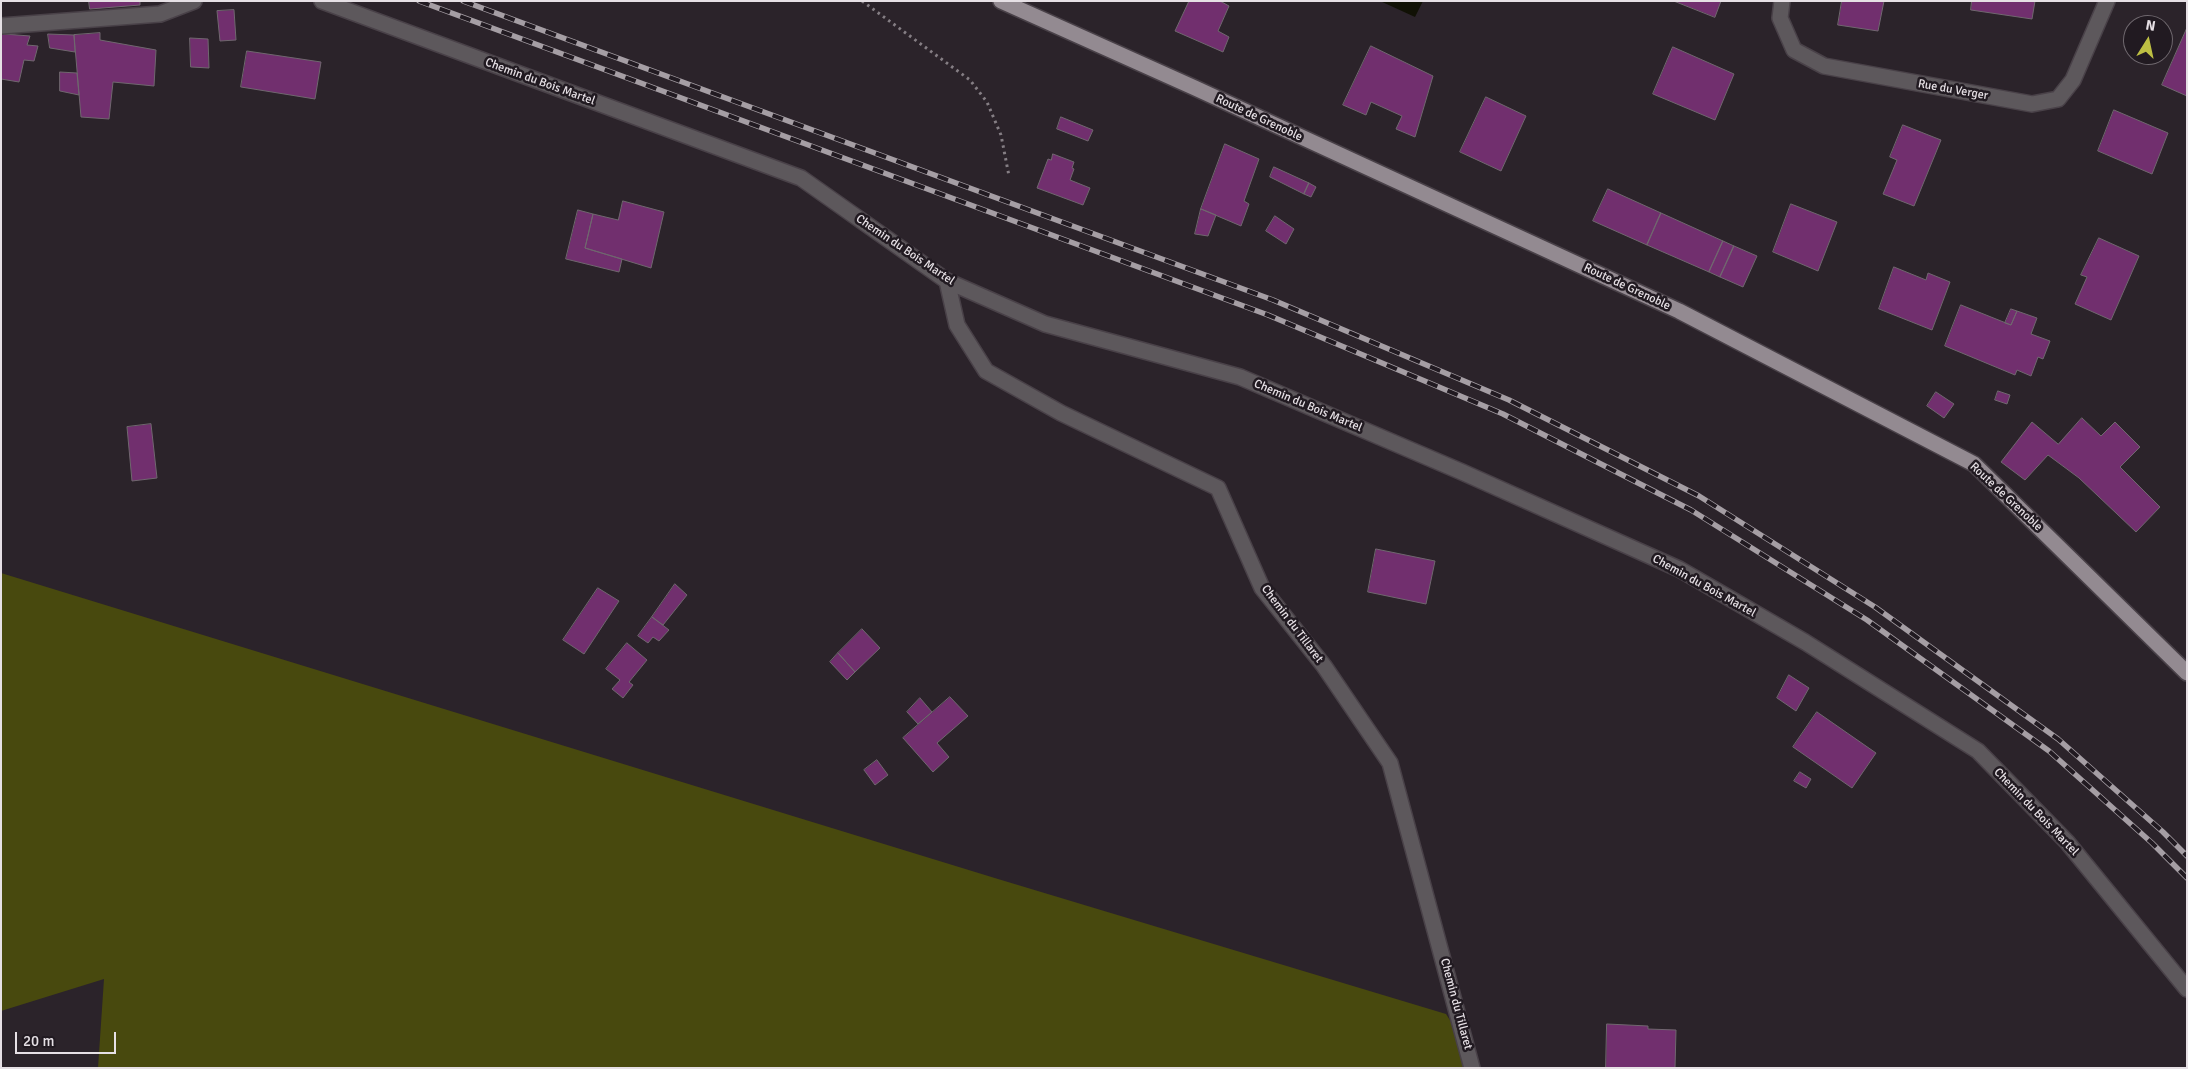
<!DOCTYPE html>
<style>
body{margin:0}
#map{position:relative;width:2188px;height:1069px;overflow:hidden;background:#2b232a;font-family:Signika,sans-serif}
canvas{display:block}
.frame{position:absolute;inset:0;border:2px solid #e6e0e5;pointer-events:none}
.north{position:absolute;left:2123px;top:15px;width:50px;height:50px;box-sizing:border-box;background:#211a21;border:1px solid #70696f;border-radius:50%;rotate:10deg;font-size:14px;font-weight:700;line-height:20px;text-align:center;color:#e6e0e5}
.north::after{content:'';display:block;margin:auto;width:18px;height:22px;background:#bdbf43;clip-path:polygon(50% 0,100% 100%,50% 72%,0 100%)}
.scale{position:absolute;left:15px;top:1032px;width:101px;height:22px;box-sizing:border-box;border:2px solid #e6e0e5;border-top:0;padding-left:6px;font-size:15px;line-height:18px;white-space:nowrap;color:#e6e0e5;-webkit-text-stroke:4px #211a21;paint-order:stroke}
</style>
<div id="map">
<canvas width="2188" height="1069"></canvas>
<div class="frame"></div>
<div class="north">N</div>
<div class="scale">20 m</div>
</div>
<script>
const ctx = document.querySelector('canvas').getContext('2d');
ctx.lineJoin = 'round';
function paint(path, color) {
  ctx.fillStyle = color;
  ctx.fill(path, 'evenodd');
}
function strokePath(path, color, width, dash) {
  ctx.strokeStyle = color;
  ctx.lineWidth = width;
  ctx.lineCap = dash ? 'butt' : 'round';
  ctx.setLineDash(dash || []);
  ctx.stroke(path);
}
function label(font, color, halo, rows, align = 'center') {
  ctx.font = font + ' Signika,sans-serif';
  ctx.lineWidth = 5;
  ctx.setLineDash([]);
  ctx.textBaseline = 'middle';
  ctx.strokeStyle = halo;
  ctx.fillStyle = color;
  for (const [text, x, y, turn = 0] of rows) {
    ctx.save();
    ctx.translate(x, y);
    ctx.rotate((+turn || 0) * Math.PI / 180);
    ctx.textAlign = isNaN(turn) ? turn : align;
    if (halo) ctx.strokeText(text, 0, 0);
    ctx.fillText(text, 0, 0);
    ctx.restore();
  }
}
const green = new Path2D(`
 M1 573 998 879 1446 1014 1481 1068H98L104 979 1 1011Z`);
const water = new Path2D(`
 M1380 1H1423L1415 17Z`);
const building = new Path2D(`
 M89 1H140V5L90 9Z
 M1220 1 1229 6 1218 31 1229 37 1223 52 1175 31 1189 1Z
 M1674 1H1721L1715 17Z
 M1842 1H1884L1878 31 1838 25Z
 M1972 1H2035L2032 19 1971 10Z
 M234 10 236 40 220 41 217 11Z
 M2187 28V96L2162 85Z
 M100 33V40L156 50 154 86 113 82 109 119 81 117 74 35Z
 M4 34 30 36 27 45 38 46 34 61 24 60 19 82 1 79V35Z
 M48 34 74 35 75 52 50 48Z
 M190 38 208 39 209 68 191 67Z
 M1371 46 1433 76 1415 137 1396 129 1402 116 1371 102 1366 115 1343 105Z
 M1673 47 1734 74 1715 120 1653 94Z
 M247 51 321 62 315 99 241 87Z
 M60 72 77 73 79 95 60 91Z
 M1486 97 1526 116 1501 171 1460 152Z
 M2114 110 2168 133 2152 174 2098 151Z
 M1061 117 1093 130 1088 141 1057 129Z
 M1903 125 1941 140 1914 206 1883 194 1897 160 1890 157Z
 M1225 144 1259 159 1244 201 1249 204 1241 226 1201 209Z
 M1053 154 1074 162 1072 168 1074 169 1070 180 1090 188 1083 205 1037 188 1048 159 1051 160Z
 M1274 167 1309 183 1304 194 1270 177Z
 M1309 183 1316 187 1311 197 1304 194Z
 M1608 189 1661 213 1647 245 1593 221Z
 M623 201 664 212 651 268 585 248 593 214 618 220Z
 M1791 204 1837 222 1818 271 1773 252Z
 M1201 209 1216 215 1208 236 1195 234Z
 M578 210 593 214 585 248 622 259 619 272 566 259Z
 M1661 213 1723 241 1709 272 1647 245Z
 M1275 216 1294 229 1286 244 1266 231Z
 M2099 238 2139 256 2111 320 2075 304 2087 277 2081 275Z
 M1723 241 1734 246 1720 277 1709 272Z
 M1734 246 1757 256 1743 287 1720 277Z
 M1894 267 1926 280 1928 273 1950 282 1932 330 1879 309Z
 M1961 305 2011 325 2017 311 2037 318 2031 334 2050 341 2043 359 2038 357 2031 376 2017 370 2015 375 1945 346Z
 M2011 309 2017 311 2011 325 2005 323Z
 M1998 391 2010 395 2007 404 1995 400Z
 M1936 392 1954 404 1944 418 1927 406Z
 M2082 418 2101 436 2115 422 2140 447 2120 467 2160 507 2136 532 2079 478 2048 455 2025 480 2001 462 2032 422 2058 444Z
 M151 424 157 478 132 481 127 427Z
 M1376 549 1435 561 1426 604 1368 592Z
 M675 584 687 595 663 625 652 617Z
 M598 588 619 601 584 654 563 640Z
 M652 617 669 630 659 641 653 637 648 643 638 636Z
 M862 629 880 648 855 672 838 653Z
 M627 643 647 660 629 682 633 685 623 698 612 689 620 680 606 669Z
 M838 653 855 672 847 680 830 662Z
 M1789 675 1809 688 1796 711 1777 698Z
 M950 697 968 716 937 743 949 757 933 772 903 738Z
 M920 698 932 712 918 724 907 712Z
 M1817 712 1876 753 1852 788 1793 747Z
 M877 760 888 775 875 785 864 770Z
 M1800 772 1811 779 1806 788 1794 781Z
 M1607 1024 1648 1026V1029L1676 1030 1675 1068H1606Z`);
const path = new Path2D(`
 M862 1 970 80 987 102 1001 135 1009 176`);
const minor = new Path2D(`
 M322 1 801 178 947 281 1045 324 1240 377 1462 472 1679 569 1805 642 1978 751 2067 842 2187 989
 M1782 1 1780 18 1794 50 1824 66 2032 104 2058 99 2073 80 2107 1
 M1 26 160 14 194 1
 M947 281 957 325 986 371 1061 413 1218 488 1262 588 1324 666 1390 763 1472 1068`);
const major = new Path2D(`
 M1001 1 1195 88 1679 311 1974 464 2187 673`);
const rail = new Path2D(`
 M419 1 1268 315 1503 414 1691 510 1867 620 2049 751 2152 843 2187 878
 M463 1 1273 300 1509 400 1699 496 1875 607 2058 739 2163 832 2187 856`);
const streetNames = [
 ["Chemin du Bois Martel",540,82,20],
 ["Rue du Verger",1953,90,10],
 ["Route de Grenoble",1259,118,25],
 ["Chemin du Bois Martel",905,250,34],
 ["Route de Grenoble",1627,287,25],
 ["Chemin du Bois Martel",1308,406,23],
 ["Route de Grenoble",2006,497,43],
 ["Chemin du Bois Martel",1704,586,29],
 ["Chemin du Tillaret",1292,624,53],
 ["Chemin du Bois Martel",2036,812,46],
 ["Chemin du Tillaret",1456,1004,75]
];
paint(green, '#48490e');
paint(water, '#111105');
paint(building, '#712f6e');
strokePath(building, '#70676f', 1);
strokePath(minor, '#494148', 18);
strokePath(major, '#494148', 18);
strokePath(path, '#857e84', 3, [2.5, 4]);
strokePath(minor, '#5d585c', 15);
strokePath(major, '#938a91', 15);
strokePath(rail, '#a59ea4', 5.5);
strokePath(rail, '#211a21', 4, [11]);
label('12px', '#e6e0e5', '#211a21', streetNames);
</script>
